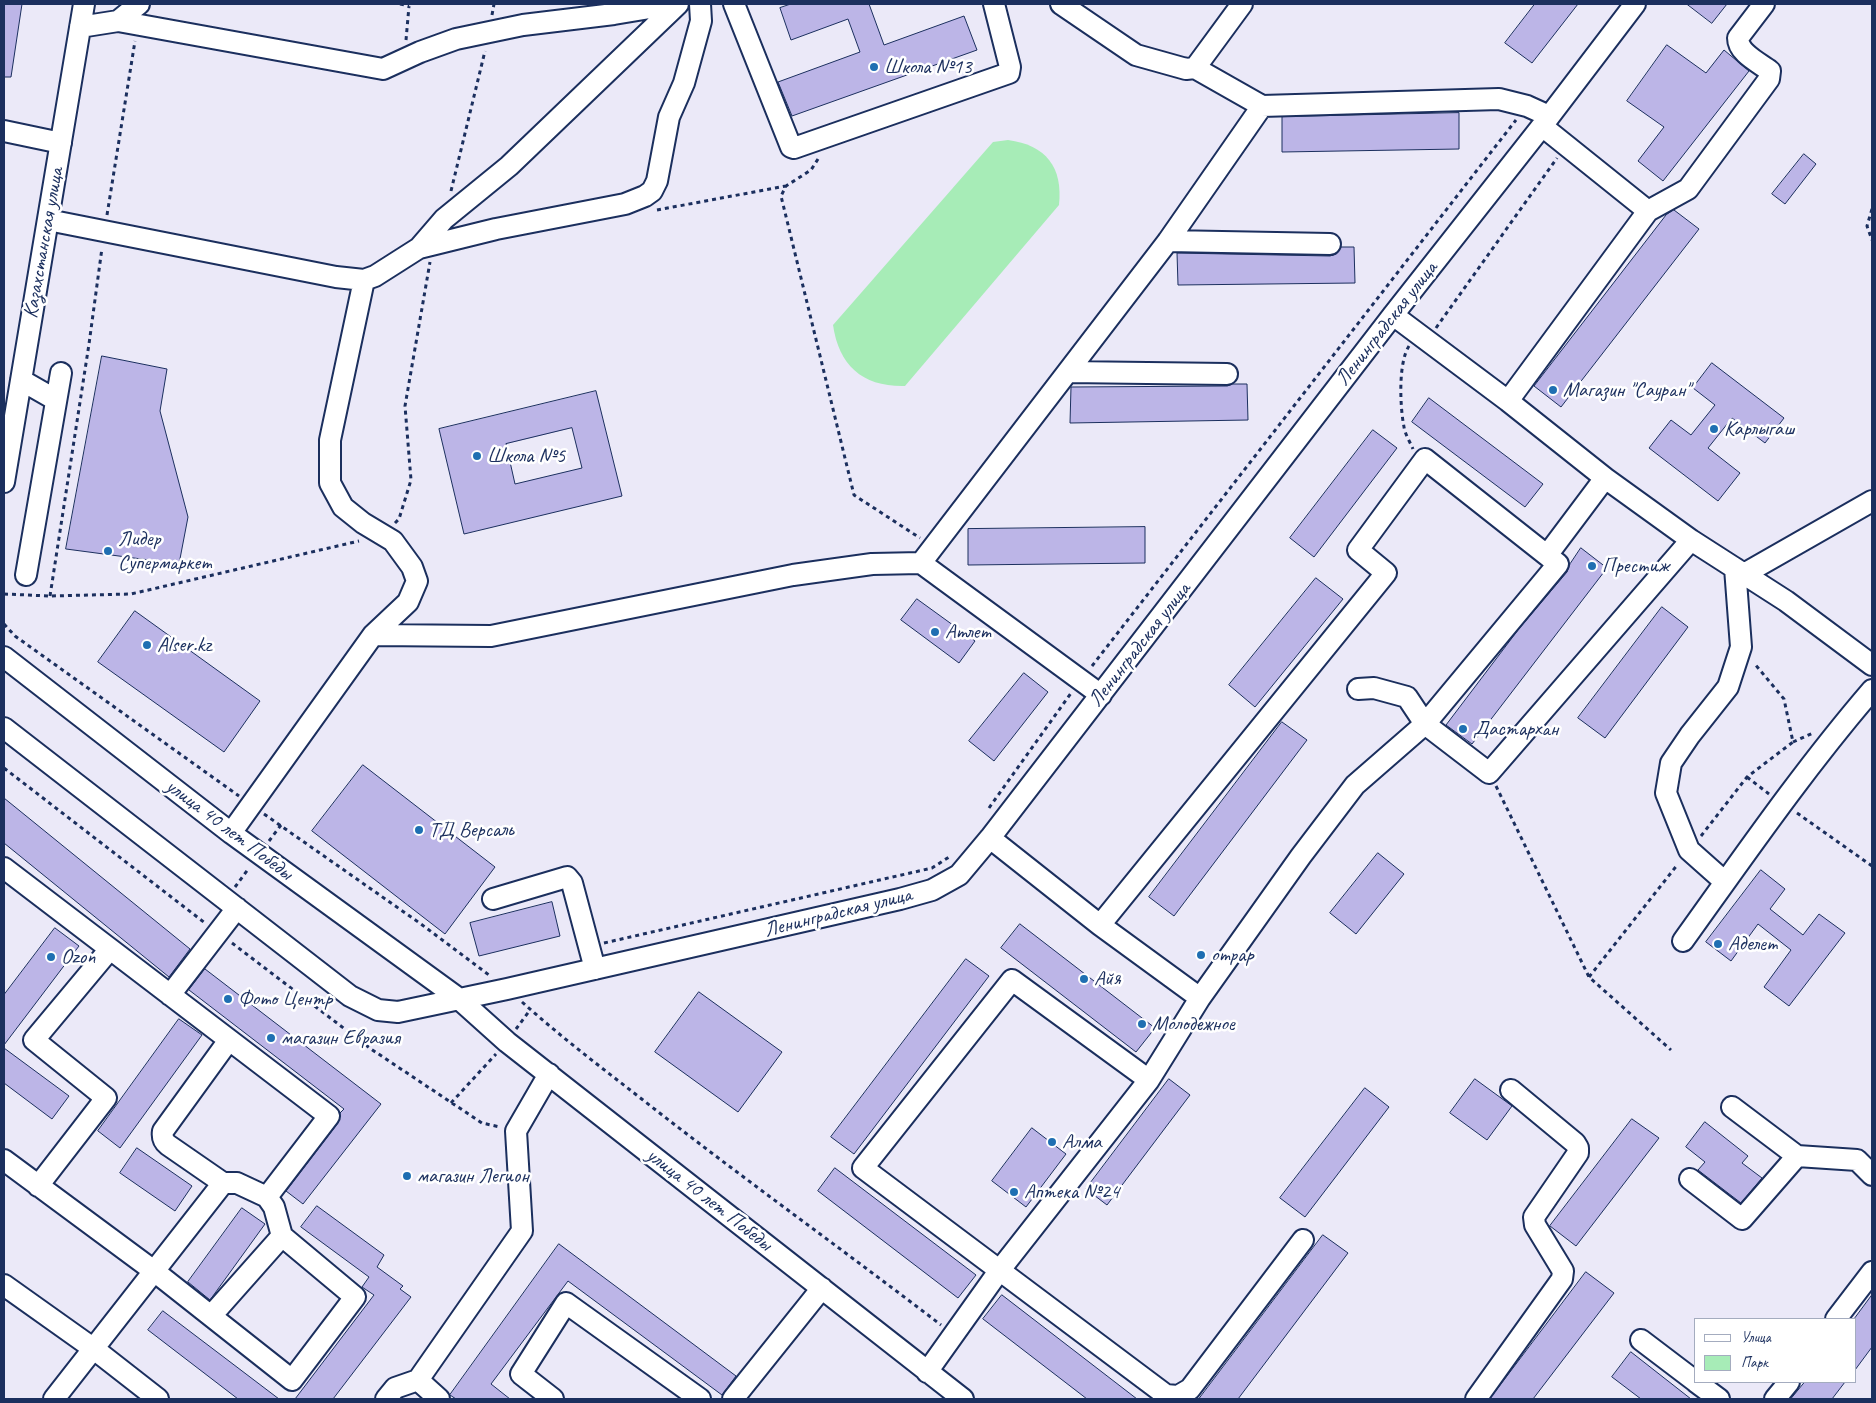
<!DOCTYPE html>
<meta charset="utf-8">
<style>
body{margin:0}
#map{position:relative;width:1876px;height:1403px;overflow:hidden;background:#ebe9f8;font-family:Caveat,sans-serif}
canvas{display:block}
.frame{position:absolute;inset:0;border:5px solid #1b2f5e;pointer-events:none}
.legend{position:absolute;left:1694px;top:1318px;width:162px;height:65px;box-sizing:border-box;background:#fff;border:1px solid #a4acbf;margin:0;padding:6px 9px;list-style:none;font-size:15px;color:#1b2f5e}
.legend li{display:flex;align-items:center;gap:10px;height:25px}
.legend b{width:25px;border:1px solid #a4acbf}
</style>
<div id="map">
<canvas width="1876" height="1403"></canvas>
<div class="frame"></div>
<ul class="legend">
<li><b style="height:6px;background:#fff"></b>Улица</li>
<li><b style="height:14px;background:#a7ecb7"></b>Парк</li>
</ul>
</div>
<script>
const ctx = document.querySelector('canvas').getContext('2d');
ctx.lineJoin = 'round';
function paint(path, color) {
  ctx.fillStyle = color;
  ctx.fill(path, 'evenodd');
}
function strokePath(path, color, width, dash) {
  ctx.strokeStyle = color;
  ctx.lineWidth = width;
  ctx.lineCap = dash ? 'butt' : 'round';
  ctx.setLineDash(dash || []);
  ctx.stroke(path);
}
function label(font, color, halo, rows, align = 'center') {
  ctx.font = font + ' Caveat,sans-serif';
  ctx.lineWidth = 5;
  ctx.setLineDash([]);
  ctx.textBaseline = 'middle';
  ctx.strokeStyle = halo;
  ctx.fillStyle = color;
  for (const [text, x, y, turn = 0] of rows) {
    ctx.save();
    ctx.translate(x, y);
    ctx.rotate((+turn || 0) * Math.PI / 180);
    ctx.textAlign = isNaN(turn) ? turn : align;
    if (halo) ctx.strokeText(text, 0, 0);
    ctx.fillText(text, 0, 0);
    ctx.restore();
  }
}
const green = new Path2D(`
 M1008 140C1046 145 1063 167 1059 205L905 386C863 387 839 366 833 325L993 142Z`);
const building = new Path2D(`
 M4 4H22L11 77H4Z
 M791 4H869L884 45 964 16 977 50 792 116 778 82 860 52 848 19 791 40 780 8Z
 M1535 4H1578L1532 63 1505 43Z
 M1687 4H1727L1712 23Z
 M1667 45 1706 73 1724 50 1749 71 1663 181 1638 161 1664 127 1627 101Z
 M1459 113V149L1282 152V117Z
 M1804 154 1816 164 1785 204 1772 194Z
 M1674 210 1699 229 1561 407 1534 386 1666 215Z
 M1341 247H1354L1355 283 1178 285 1177 253 1330 256 1336 254Z
 M102 356 167 369 160 411 188 517 179 564 66 549Z
 M1712 363 1784 418 1765 443 1732 418 1708 448 1740 473 1718 501 1649 448 1671 420 1691 435 1715 405 1693 388Z
 M1233 384H1247L1248 420 1070 423 1071 387 1227 386Z
 M596 391 622 496 464 534 439 429ZM572 428 582 468 515 484 506 444Z
 M1429 398 1543 484 1525 507 1412 422Z
 M1373 430 1397 448 1314 557 1290 538Z
 M1145 527V563L968 565V529Z
 M1581 548 1607 568 1472 744 1446 725 1518 630 1567 572 1570 564Z
 M1316 578 1343 599 1255 707 1229 685Z
 M917 599 975 641 959 663 901 620Z
 M1662 607 1688 627 1605 738 1578 718Z
 M135 611 260 701 224 752 98 662Z
 M1024 673 1048 692 994 761 969 741Z
 M1282 722 1307 740 1174 916 1149 897Z
 M363 765 495 867 445 934 312 831Z
 M4 798 190 949 169 977 4 843Z
 M1378 853 1404 874 1356 934 1330 913Z
 M1761 870 1785 889 1770 909 1803 935 1819 914 1845 933 1789 1006 1764 987 1791 950 1758 924 1731 961 1706 942Z
 M552 902 560 936 479 956 470 923Z
 M1020 924 1155 1028 1136 1052 1001 948Z
 M55 928 79 946 4 1045V995Z
 M966 959 989 976 854 1154 831 1137Z
 M205 969 381 1104 303 1204 286 1191 338 1123 340 1113 344 1109 189 990Z
 M699 992 782 1052 738 1112 655 1052Z
 M179 1019 202 1035 120 1148 98 1131Z
 M4 1048 69 1096 52 1119 4 1083Z
 M1169 1079 1190 1095 1107 1205 1086 1189Z
 M1475 1079 1512 1106 1487 1140 1450 1113Z
 M1365 1088 1389 1107 1305 1217 1280 1198Z
 M1632 1119 1659 1138 1576 1246 1550 1226Z
 M1705 1122 1748 1156 1742 1163 1762 1178 1741 1203 1698 1170 1705 1162 1686 1147Z
 M1032 1128 1066 1154 1026 1207 992 1181Z
 M137 1148 192 1186 175 1211 120 1173Z
 M835 1168 976 1275 958 1298 818 1191Z
 M317 1206 384 1255 377 1267 403 1286 400 1289 411 1297 333 1399H295L374 1295 362 1287 369 1277 301 1227Z
 M242 1208 265 1224 210 1300 188 1282Z
 M1323 1235 1348 1253 1238 1399H1199Z
 M559 1244 736 1376 722 1395 568 1281 491 1384 510 1399H456L450 1395Z
 M1586 1272 1614 1293 1533 1399H1490Z
 M1002 1295 1137 1399H1087L983 1319Z
 M1872 1295V1347L1855 1370V1318Z
 M163 1311 279 1399H238L148 1330Z
 M1631 1352 1691 1399H1641L1612 1377Z
 M1805 1382H1845L1832 1399H1791Z`);
const path = new Path2D(`
 M400 4 409 6
 M492 15 494 4
 M406 40 409 6
 M818 159 811 170 786 186 781 196 854 495 920 538
 M451 191 485 51
 M1872 209 1867 226 1872 240
 M657 210 786 186
 M107 215 135 41
 M1436 328 1557 158
 M1409 346C1398 363 1400 407 1404 427 1405 434 1410 442 1413 449
 M395 523 399 519 411 480 405 406 430 262
 M4 594 50 596 131 594 359 541
 M50 596 89 344 102 248
 M4 624 15 636 239 796
 M1092 666 1516 120
 M1793 742 1813 733
 M4 768 205 923
 M1747 777 1769 794
 M1496 786 1589 977 1671 1050
 M989 808 1071 693
 M1797 813 1872 866
 M264 814 421 924 489 975
 M1701 836 1747 777 1793 742 1784 699 1754 663
 M269 841 281 825
 M235 887 249 868
 M232 943 371 1049 482 1123 500 1127
 M604 943 932 868 949 857
 M1589 977 1678 864
 M522 1002C561 1037 602 1068 643 1100 741 1177 842 1249 941 1325
 M516 1029 530 1010
 M451 1103 496 1054`);
const minor = new Path2D(`
 M734 4 791 147 794 148 1009 73 1010 67 994 4
 M1061 4 1136 55 1186 69 1195 68
 M118 21 383 69 420 52 456 39 523 25 614 14 674 4
 M80 27 118 21 139 4
 M1262 106 1499 99 1527 106 1549 116
 M1542 126 1648 211
 M4 131 61 143
 M48 220 336 277 364 280 375 276 419 248 444 219 509 166 678 4
 M1168 241 1330 244
 M419 248 496 229 625 204 645 196 652 191 657 181 669 117 684 83 701 21 700 4
 M1393 315 1508 401 1605 478 1548 554
 M1068 372 1227 374
 M21 380 56 400
 M1508 401 1648 211 1688 189 1769 79 1770 71C1758 62 1738 53 1738 38L1764 4
 M1605 478 1691 540 1786 601 1872 665
 M4 482 84 4
 M921 563 1101 695
 M1744 574 1872 501
 M26 575 61 373
 M373 635 491 636 793 575 872 564 921 563 1168 241 1262 106 1195 68 1242 4
 M4 657 231 833 458 998 507 1042 963 1399
 M1358 689 1374 688 1407 697 1425 724 1489 773 1691 540
 M4 728 350 996 378 1010 398 1012 507 989 900 899 932 890 959 875 990 838 1393 315 1542 126 1635 4
 M231 833 373 635 408 602 417 581 412 567 393 541 363 523 343 507 330 483V440L364 280
 M990 838 1100 925 1386 573 1358 550 1425 459 1558 564 1425 724 1355 785 1301 856 1200 998 1100 925
 M4 868 329 1116 267 1197 237 1183H223L54 1399
 M1725 882 1689 850 1666 793 1671 763 1690 735 1728 687 1741 647 1735 568
 M493 899 567 877 572 883 595 969
 M1683 941C1744 856 1804 769 1872 690
 M170 995 237 908
 M1149 1080 1012 980 863 1168 1166 1395 1178 1396 1190 1389 1303 1240
 M1732 1107 1797 1156 1857 1160 1872 1175
 M4 1160 154 1271 292 1380 355 1297 282 1236 274 1207 267 1197
 M1690 1179 1742 1219 1797 1156
 M223 1183 168 1145C163 1141 162 1137 163 1131L229 1040
 M38 1186 106 1098 34 1040 110 949
 M4 1285 94 1349 158 1399
 M211 1316 282 1236
 M1836 1319 1872 1272
 M1641 1340 1695 1381
 M927 1372 999 1271 1149 1080 1200 998
 M1696 1382 1719 1399
 M386 1399 395 1388 418 1380
 M439 1399 418 1380 522 1231 516 1131 549 1074
 M553 1399 521 1374 566 1303 700 1399
 M733 1399 822 1288
 M1476 1399 1562 1279 1563 1271 1535 1225 1534 1217 1578 1153V1148L1575 1143 1511 1090
 M1775 1399 1789 1382`);
const markers = [
 [874,67,5,"#1f6fb2"],
 [1553,390,5,"#1f6fb2"],
 [1714,429,5,"#1f6fb2"],
 [477,456,5,"#1f6fb2"],
 [108,551,5,"#1f6fb2"],
 [1592,566,5,"#1f6fb2"],
 [935,632,5,"#1f6fb2"],
 [147,645,5,"#1f6fb2"],
 [1463,729,5,"#1f6fb2"],
 [419,830,5,"#1f6fb2"],
 [1718,944,5,"#1f6fb2"],
 [1201,955,5,"#1f6fb2"],
 [51,957,5,"#1f6fb2"],
 [1084,979,5,"#1f6fb2"],
 [228,999,5,"#1f6fb2"],
 [1142,1024,5,"#1f6fb2"],
 [271,1038,5,"#1f6fb2"],
 [1052,1142,5,"#1f6fb2"],
 [407,1176,5,"#1f6fb2"],
 [1014,1192,5,"#1f6fb2"]
];
const poiNames = [
 ["Школа №13",884,67],
 ["Магазин \"Сауран\"",1563,390],
 ["Карлыгаш",1724,429],
 ["Школа №5",487,456],
 ["Лидер",118,539],
 ["Супермаркет",118,563],
 ["Престиж",1602,566],
 ["Атлет",945,632],
 ["Alser.kz",157,645],
 ["Дастархан",1473,729],
 ["ТД Версаль",429,830],
 ["Аделет",1728,944],
 ["отрар",1211,955],
 ["Ozon",61,957],
 ["Айя",1094,979],
 ["Фото Центр",238,999],
 ["Молодежное",1152,1024],
 ["магазин Евразия",281,1038],
 ["Алма",1062,1142],
 ["магазин Легион",417,1176],
 ["Аптека №24",1024,1192]
];
const streetNames = [
 ["Казахстанская улица",44,243,-80],
 ["Ленинградская улица",1387,324,-52],
 ["Ленинградская улица",1140,645,-52],
 ["улица 40 лет Победы",229,830,37],
 ["Ленинградская улица",838,913,-14],
 ["улица 40 лет Победы",709,1200,38]
];
paint(green, '#a7ecb7');
paint(building, '#bcb5e7');
strokePath(building, '#1b2f5e', 1);
strokePath(minor, '#1b2f5e', 24);
strokePath(path, '#1b2f5e', 3, [4, 4]);
strokePath(minor, '#fff', 20);
for (const [x, y, r, color] of markers) {
  const dot = new Path2D();
  dot.arc(x, y, r, 0, 2 * Math.PI);
  ctx.fillStyle = color;
  ctx.fill(dot);
  strokePath(dot, '#fff', 2);
}
label('21px', '#1b2f5e', '#fff', poiNames, 'left');
label('21px', '#1b2f5e', '#fff', streetNames);
</script>
